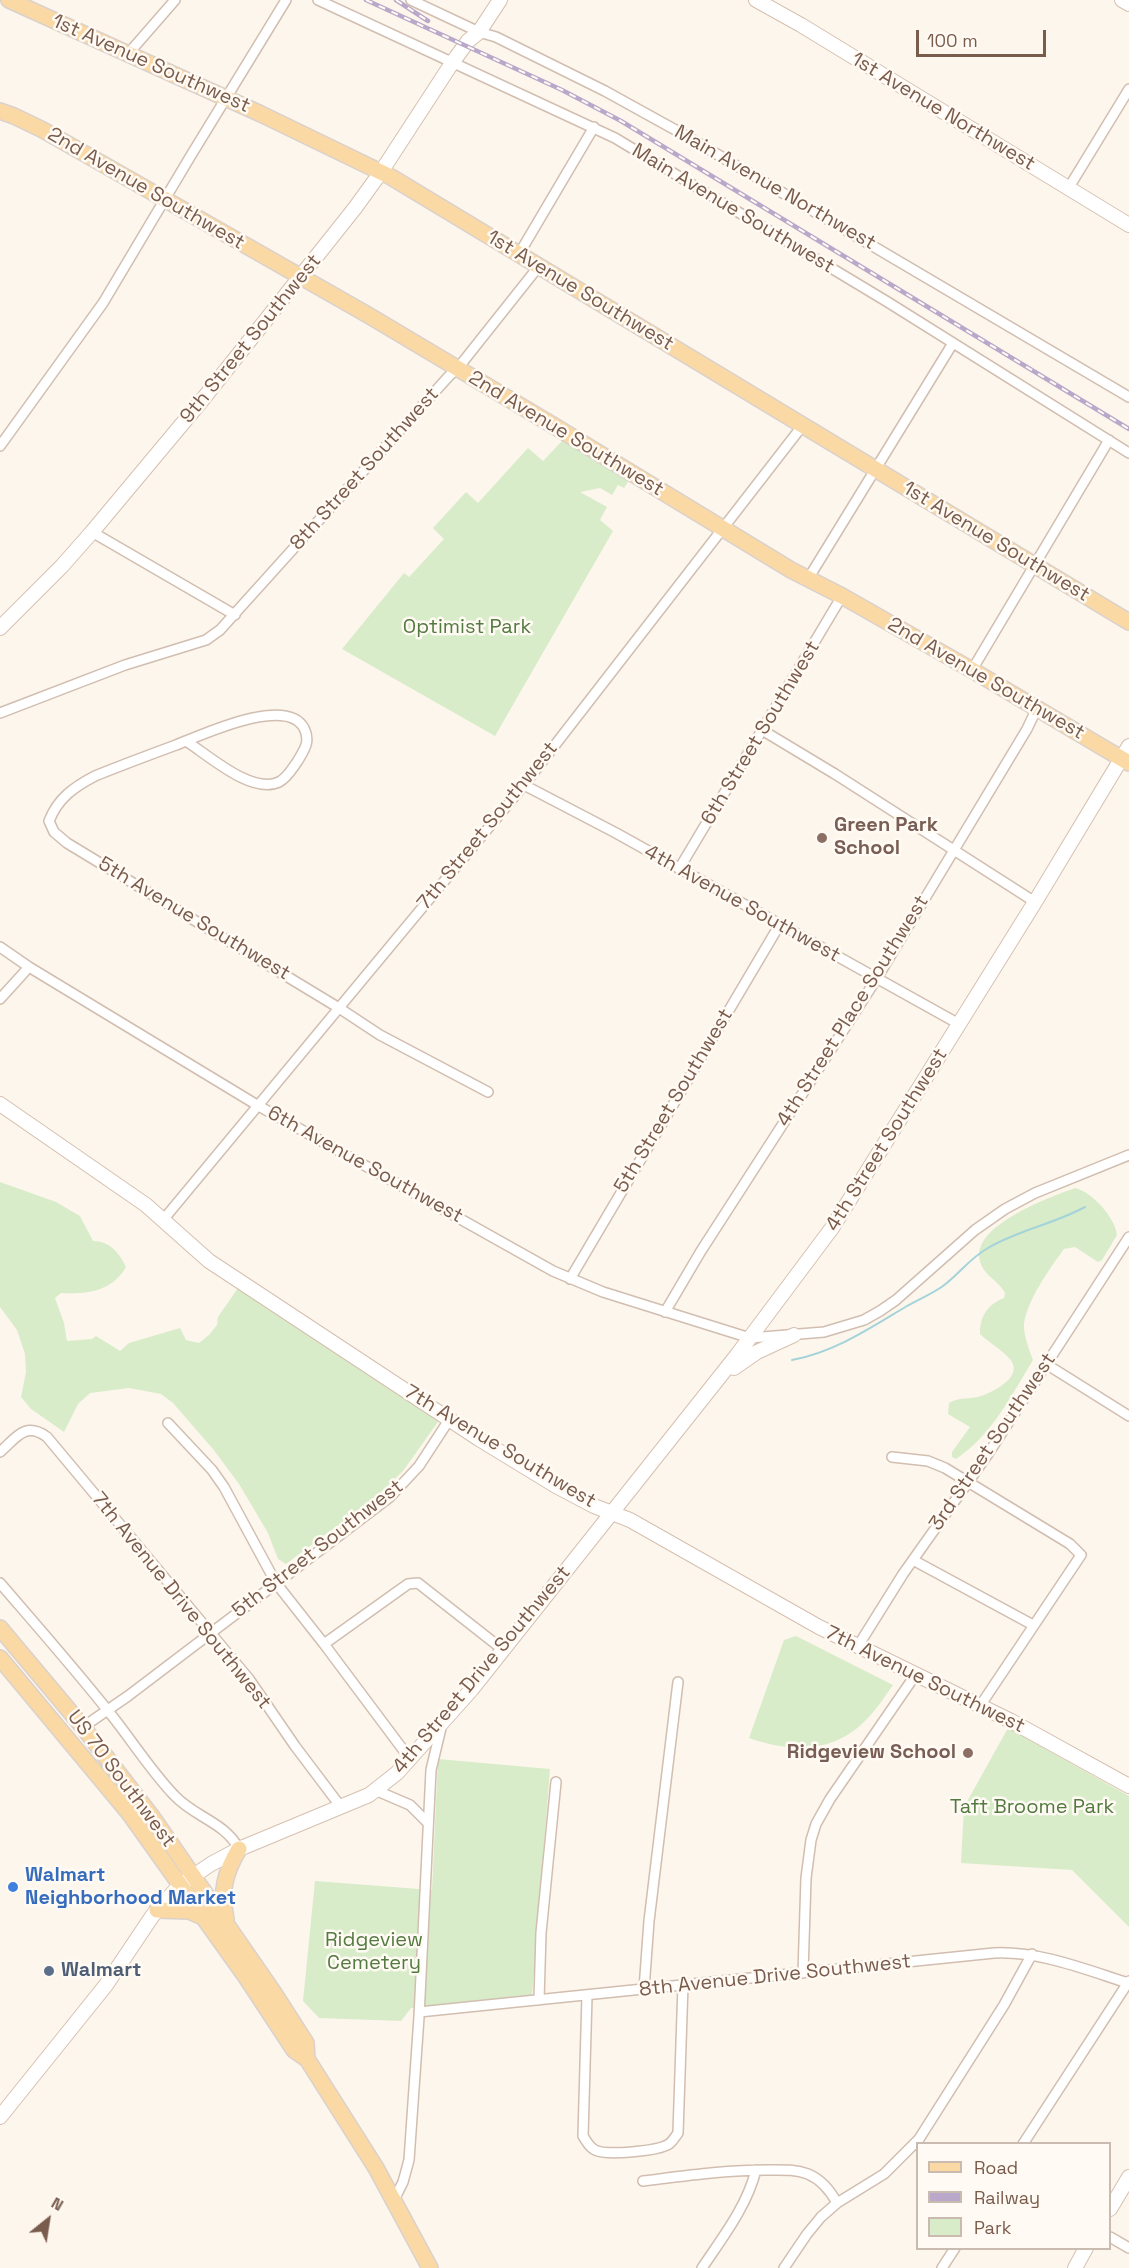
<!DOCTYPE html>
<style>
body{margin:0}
#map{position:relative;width:1129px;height:2268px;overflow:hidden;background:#fdf6ec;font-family:"Space Grotesk",sans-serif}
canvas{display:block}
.legend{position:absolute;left:916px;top:2142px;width:195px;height:108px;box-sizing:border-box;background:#fffaf3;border:2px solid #cabbb1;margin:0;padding:8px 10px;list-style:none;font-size:18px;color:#7a5c4d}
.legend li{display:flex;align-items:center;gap:12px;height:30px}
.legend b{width:30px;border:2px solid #cabbb1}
.north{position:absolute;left:18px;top:2190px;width:60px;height:60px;-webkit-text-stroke:4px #fffaf3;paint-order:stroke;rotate:30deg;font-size:16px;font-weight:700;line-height:24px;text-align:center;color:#7a5c4d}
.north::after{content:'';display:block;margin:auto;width:21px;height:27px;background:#7a5c4d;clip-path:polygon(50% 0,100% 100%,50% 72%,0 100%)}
.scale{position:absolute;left:916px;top:30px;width:130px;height:27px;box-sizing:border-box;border:3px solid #7a5c4d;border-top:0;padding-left:8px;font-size:18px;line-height:21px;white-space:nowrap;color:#7a5c4d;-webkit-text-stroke:4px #fffaf3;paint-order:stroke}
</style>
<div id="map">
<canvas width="1129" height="2268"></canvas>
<ul class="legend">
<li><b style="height:8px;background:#fbd9a5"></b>Road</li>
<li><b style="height:8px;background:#b9a8c9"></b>Railway</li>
<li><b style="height:16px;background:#d8ecc9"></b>Park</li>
</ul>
<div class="north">N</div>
<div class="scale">100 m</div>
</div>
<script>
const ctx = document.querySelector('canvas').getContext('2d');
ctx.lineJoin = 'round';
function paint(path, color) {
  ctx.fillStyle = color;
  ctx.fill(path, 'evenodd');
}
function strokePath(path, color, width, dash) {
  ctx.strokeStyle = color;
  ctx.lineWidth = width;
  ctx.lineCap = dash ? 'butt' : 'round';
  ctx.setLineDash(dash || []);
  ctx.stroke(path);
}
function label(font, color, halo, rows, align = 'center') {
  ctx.font = font + ' "Space Grotesk",sans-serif';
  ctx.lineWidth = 5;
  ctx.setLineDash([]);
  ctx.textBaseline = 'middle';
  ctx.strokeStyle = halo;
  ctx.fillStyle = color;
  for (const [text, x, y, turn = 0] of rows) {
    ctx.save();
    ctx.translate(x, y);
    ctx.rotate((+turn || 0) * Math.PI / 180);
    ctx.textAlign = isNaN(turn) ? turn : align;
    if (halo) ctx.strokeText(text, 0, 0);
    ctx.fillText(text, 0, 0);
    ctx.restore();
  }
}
const green = new Path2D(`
 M564 439 629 480 624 488 618 485 612 495 600 488 580 492 607 507 600 520 613 531 495 736 342 649 404 573 409 577 444 539 433 528 466 492 478 503 528 448 543 461Z
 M0 1182 56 1202 80 1216 93 1241C109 1241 119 1252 126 1267 111 1292 88 1294 61 1293L55 1298 64 1323 67 1341 92 1339 96 1336 120 1351 129 1343 180 1328 186 1340 199 1343 209 1335 217 1325 218 1317 238 1288 440 1419 403 1471 376 1497 286 1564 278 1559 268 1533 239 1484 213 1449 173 1403 161 1394 129 1388 90 1393 78 1404 64 1432 31 1409 21 1397 26 1372 25 1354 17 1330 0 1307Z
 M1075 1188C1092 1192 1115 1217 1117 1235L1102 1260 1098 1262 1075 1247 1064 1249C1050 1268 1028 1299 1024 1323 1023 1334 1029 1349 1033 1360 1011 1396 992 1435 956 1459L952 1457V1452L970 1427 948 1414 949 1403C962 1396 969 1400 981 1396 993 1392 1021 1378 1012 1362 1007 1353 988 1342 980 1334 980 1316 987 1305 1004 1298L1005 1293C999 1281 983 1275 980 1261 970 1226 1050 1197 1075 1188Z
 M796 1636 893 1685C885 1696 877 1709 867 1719 833 1754 792 1753 749 1738L784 1640Z
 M1008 1728 1129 1796V1927L1072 1870 961 1863 964 1807Z
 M438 1759 550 1769 532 1996 411 2008 401 2021 319 2018 303 2001 315 1881 432 1890Z`);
const stream = new Path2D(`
 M792 1360C835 1352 870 1328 907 1306 919 1299 932 1294 943 1286 959 1274 970 1258 988 1248 1018 1230 1054 1224 1085 1207`);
const street = new Path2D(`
 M318 0 615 138 886 301 1129 453
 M411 0 479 32 496 37 605 91 681 133 1129 397
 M128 54 175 0
 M1068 189 1129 89
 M519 254 594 127
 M0 446 103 303 190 157 286 0
 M92 532 235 615
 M808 579 953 343
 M972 670 1109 440
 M0 713 125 665 206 640 220 630 449 376 458 368 539 266
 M762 730 835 774 1035 902
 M186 741C208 755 252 795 279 782 287 778 292 769 297 762 304 750 311 742 304 728 286 695 202 735 176 745 149 755 122 765 95 776 74 787 58 798 49 821L54 832 67 843 339 1008 380 1035 488 1092
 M524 785 616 833 959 1024
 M679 869 842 596
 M0 947 29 967 257 1105 553 1271 603 1292 750 1338 824 1332 864 1320 880 1311 896 1300 975 1230 1005 1209 1035 1193 1129 1155
 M0 999 29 967
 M163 1220 524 785 803 425
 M570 1279 780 924
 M665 1312 701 1251 877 978 1027 729 1037 708
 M1046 1364 1129 1416
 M168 1423 212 1470 224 1487 276 1583 324 1644 410 1759
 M0 1452C16 1438 25 1421 47 1437L249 1679 295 1746 341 1807
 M892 1457 928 1461 945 1468 1070 1544 1081 1555 980 1706
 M913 1560 1033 1625
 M0 1583C37 1626 74 1668 109 1712 131 1739 150 1770 174 1795 194 1817 225 1822 239 1849
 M324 1644 408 1584 418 1583 502 1649
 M858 1646 903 1574 988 1454 1129 1237
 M83 1727 128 1696 390 1497 419 1466 449 1420
 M375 1790 410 1805 428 1823
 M803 1973 806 1878 811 1840 816 1824 830 1799 916 1674
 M644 1989 649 1921 678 1682
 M587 1996 583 2136C587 2142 589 2147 595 2150 607 2156 658 2151 669 2144 673 2141 675 2137 678 2133L683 1985
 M539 2000 541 1933 556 1782
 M419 2012 994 1953C1040 1951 1084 1969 1128 1983
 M1023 2144 1129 1981
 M643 2181C684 2176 725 2170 767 2170 781 2170 795 2169 808 2174 822 2180 830 2190 837 2203
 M394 2200 403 2182 409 2160 419 2017 431 1770 441 1728
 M1110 2237 1129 2248
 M702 2268C723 2237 747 2206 756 2170
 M784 2268 807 2234 821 2217 837 2203 884 2174 919 2139 1004 2005 1032 1954
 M942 2268 955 2248`);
const secondary = new Path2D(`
 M756 0 801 25 1129 225
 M1122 0 1129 4
 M0 628 62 566 92 532 203 399 355 208 381 172 452 63 468 41 479 32 500 0
 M0 1104 146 1205 209 1261 479 1439 556 1486 594 1506 630 1520 819 1627 1011 1721 1129 1786
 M734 1368 757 1352 794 1335
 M0 2117 106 1985 153 1915 180 1885 211 1864 239 1849 369 1795 397 1773 472 1689 737 1355 832 1228 1035 902 1129 746
 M1110 2209 1129 2177
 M1075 2268 1086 2248`);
const primary = new Path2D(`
 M9 0 261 114 391 177 1129 622
 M0 111 14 116 43 130 368 315 556 427 791 570 842 596 972 670 1129 763
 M0 1628 83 1727 153 1818 274 1993 306 2043 307 2059
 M0 1658 129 1813 246 1977 294 2050 307 2059 376 2168 430 2268
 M157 1910 189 1911 203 1917
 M226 1919C220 1892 225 1872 239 1849`);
const rail = new Path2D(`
 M366 0 562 90 621 121 1129 429
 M396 0 428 21`);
const markers = [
 [822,838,6,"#8d6e63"],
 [968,1753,6,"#8d6e63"],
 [13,1887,6,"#3f7fe0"],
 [49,1971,6,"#5c6f8a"]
];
const streetNames = [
 ["1st Avenue Southwest",151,64,24],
 ["1st Avenue Northwest",943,112,31],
 ["Main Avenue Northwest",775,188,30],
 ["2nd Avenue Southwest",146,189,30],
 ["Main Avenue Southwest",733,209,31],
 ["1st Avenue Southwest",580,291,31],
 ["9th Street Southwest",251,339,-51],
 ["2nd Avenue Southwest",566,434,31],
 ["8th Street Southwest",365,469,-48],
 ["1st Avenue Southwest",996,542,31],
 ["2nd Avenue Southwest",986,679,30],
 ["6th Street Southwest",761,733,-59],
 ["7th Street Southwest",488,826,-51],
 ["4th Avenue Southwest",742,904,29],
 ["5th Avenue Southwest",194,919,31],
 ["4th Street Place Southwest",853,1011,-58],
 ["5th Street Southwest",674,1101,-59],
 ["4th Street Southwest",887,1140,-58],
 ["6th Avenue Southwest",365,1165,29],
 ["3rd Street Southwest",993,1442,-56],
 ["7th Avenue Southwest",500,1447,31],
 ["5th Street Southwest",318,1549,-38],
 ["7th Avenue Drive Southwest",181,1601,51],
 ["4th Street Drive Southwest",482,1670,-50],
 ["7th Avenue Southwest",925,1680,26],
 ["US 70 Southwest",121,1779,53],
 ["8th Avenue Drive Southwest",775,1976,-6]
];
const parkNames = [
 ["Optimist Park",467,628],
 ["Taft Broome Park",1032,1808],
 ["Ridgeview",374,1941],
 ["Cemetery",374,1964]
];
const educationNames = [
 ["Green Park",834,826],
 ["School",834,849],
 ["Ridgeview School",956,1753,"right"]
];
const shopNames = [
 ["Walmart",25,1876],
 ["Neighborhood Market",25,1899]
];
const serviceNames = [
 ["Walmart",61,1971]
];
paint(green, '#d8ecc9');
strokePath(stream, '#a5d3da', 2);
strokePath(street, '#d1beb0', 12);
strokePath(secondary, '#d6c0b0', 16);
strokePath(primary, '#dad1cd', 18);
strokePath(street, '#fff', 9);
strokePath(secondary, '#fff', 14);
strokePath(primary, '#fbd9a5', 15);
strokePath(rail, '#b9a8c9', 4.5);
strokePath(rail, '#fffaf3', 2, [7]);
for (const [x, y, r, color] of markers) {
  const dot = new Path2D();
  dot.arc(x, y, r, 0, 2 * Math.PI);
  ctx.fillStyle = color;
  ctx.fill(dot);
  strokePath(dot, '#fffaf3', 2);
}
label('20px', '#7a5c4d', '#fffaf3', streetNames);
label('20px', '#537a41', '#fffaf3', parkNames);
label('bold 20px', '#785e54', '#fffaf3', educationNames, 'left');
label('bold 20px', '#366cbe', '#fffaf3', shopNames, 'left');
label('bold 20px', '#4e5e75', '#fffaf3', serviceNames, 'left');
</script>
